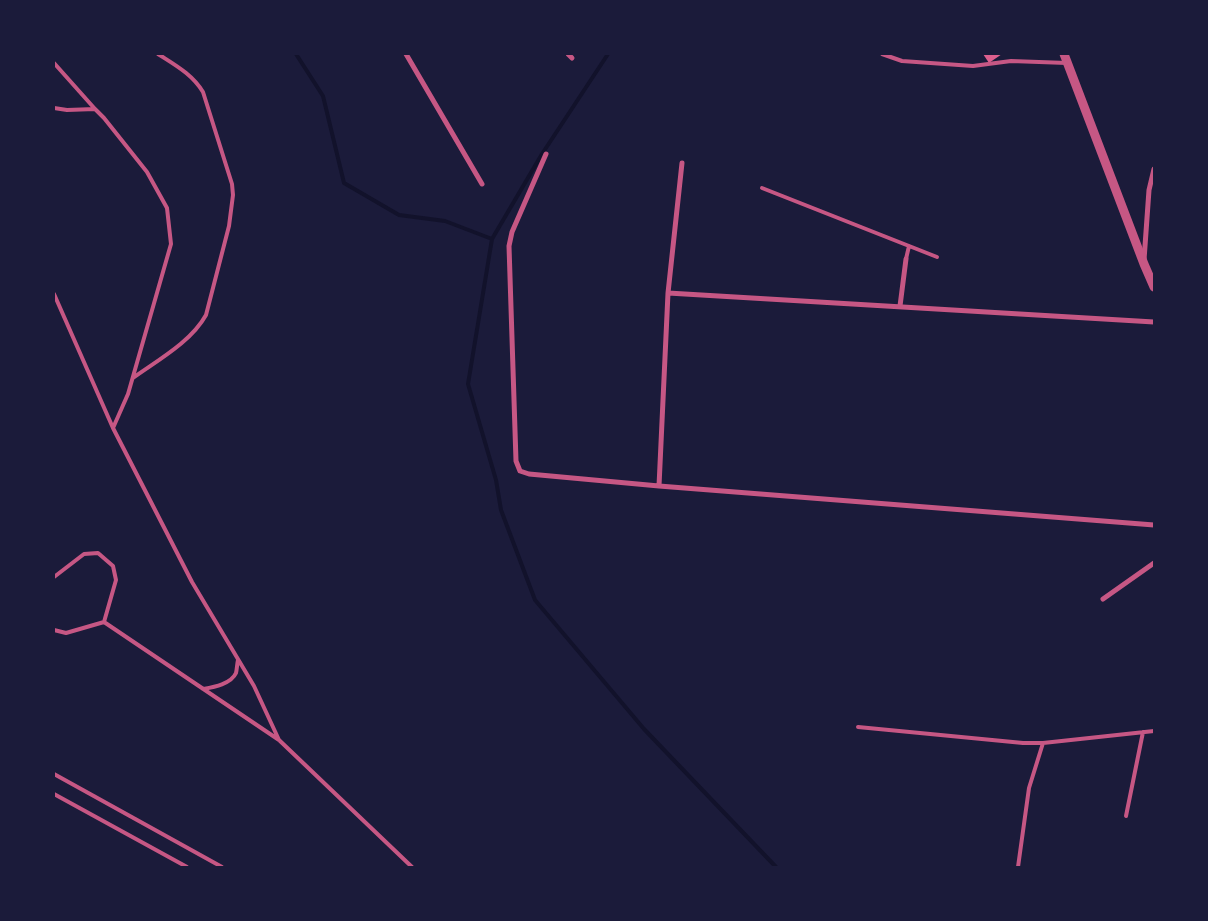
<!DOCTYPE html>
<style>
body{margin:0}
#map{position:relative;width:1208px;height:921px;overflow:hidden;background:#1b1b3a;font-family:Manrope,sans-serif}
canvas{display:block}
.frame{position:absolute;inset:0;border:55px solid #1b1b3a;pointer-events:none}
</style>
<div id="map">
<canvas width="1208" height="921"></canvas>
<div class="frame"></div>
</div>
<script>
const ctx = document.querySelector('canvas').getContext('2d');
ctx.lineJoin = 'round';
function strokePath(path, color, width, dash) {
  ctx.strokeStyle = color;
  ctx.lineWidth = width;
  ctx.lineCap = dash ? 'butt' : 'round';
  ctx.setLineDash(dash || []);
  ctx.stroke(path);
}
function paint(path, color) {
  ctx.fillStyle = color;
  ctx.fill(path, 'evenodd');
}
const stream = new Path2D(`
 M296 54 323 96 344 183 399 215 445 221 492 239
 M608 54 542 154 492 239 468 384 496 480 501 510 535 600 644 729 776 867`);
const building = new Path2D(`
 M983 54H1002L989 63Z`);
const service = new Path2D(`
 M882 54 902 61 973 66 1011 61 1067 63
 M54 63 95 109
 M54 108 67 110 95 109 104 118 147 172 167 208 171 244 128 394 113 428
 M762 188 937 257
 M906 259 909 246
 M54 294 113 428 192 582 254 686 279 740
 M133 378C158 360 191 342 206 315L229 226 233 195 232 184 203 92C192 74 175 65 158 54
 M54 577 84 554 98 553 113 566 116 580 104 622 66 633 54 630
 M104 622 279 740 412 867
 M203 689C214 687 231 684 236 673 237 669 237 664 238 660
 M858 727 1023 743H1043L1154 731
 M54 774 222 867
 M54 794 187 867
 M1126 816 1143 732
 M1018 867 1029 788 1043 743`);
const minor = new Path2D(`
 M406 54 482 184
 M568 54 572 58
 M546 154 512 232 509 246 516 461 520 471 529 474 659 486 1154 525
 M1144 260 1149 190 1154 169
 M668 293 1154 322
 M900 306 906 259
 M659 486 668 293 682 163
 M1103 599 1154 563`);
const tertiary = new Path2D(`
 M1064 54 1144 264 1154 287`);
strokePath(stream, '#12122b', 4);
paint(building, '#dd5f8e');
strokePath(service, '#c65784', 4);
strokePath(minor, '#c65784', 5);
strokePath(tertiary, '#c65784', 9);
</script>
